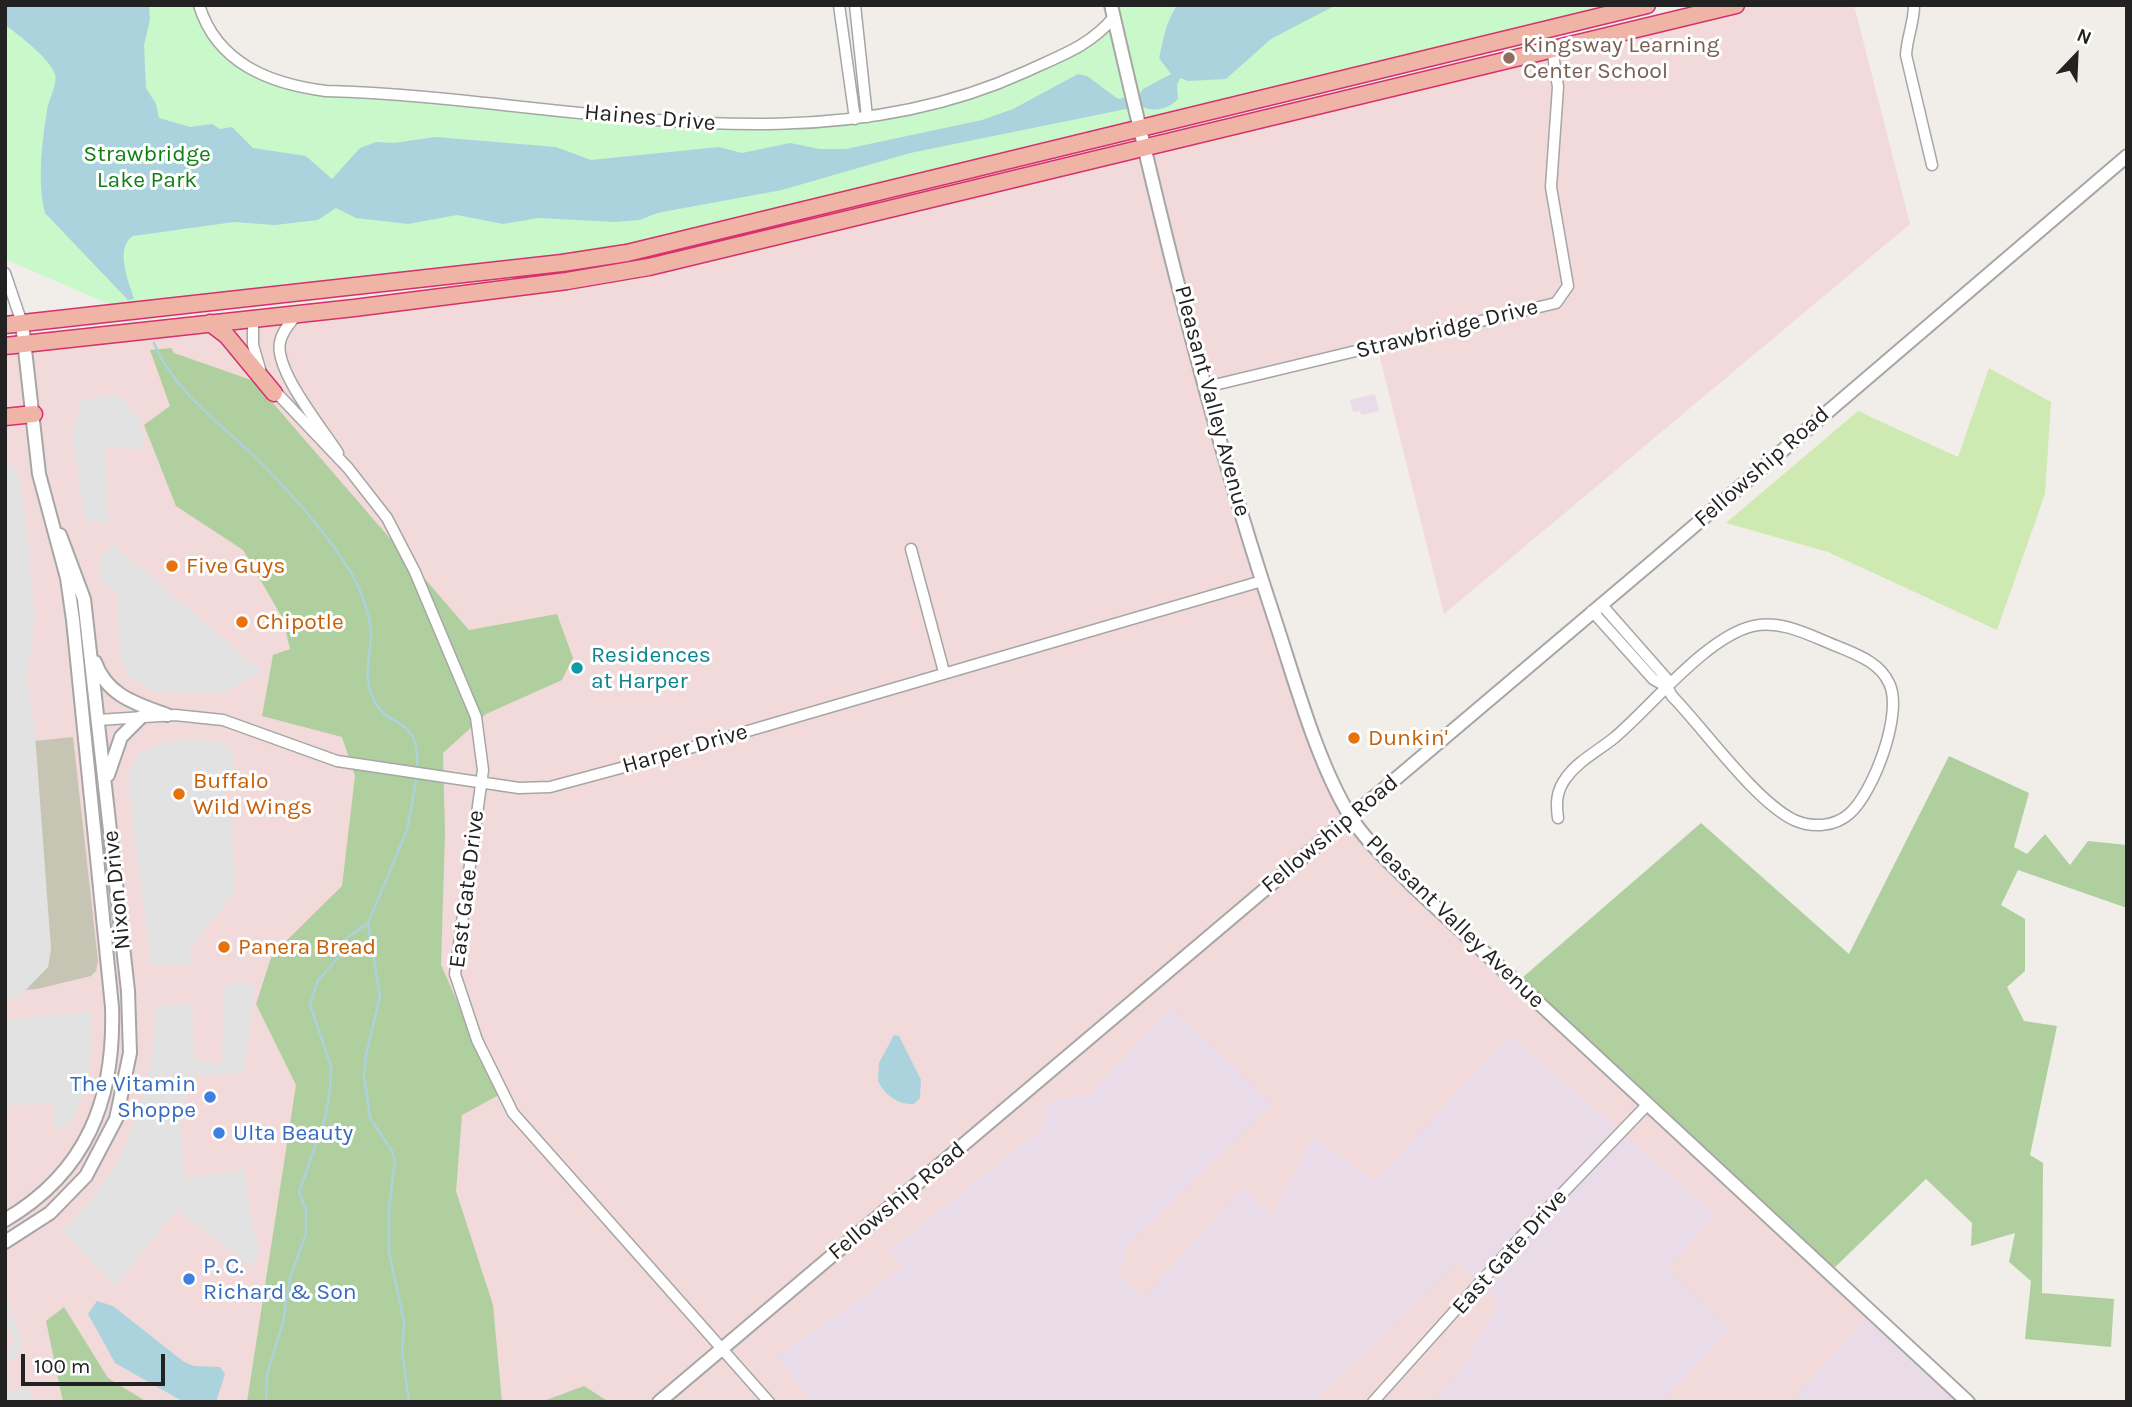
<!DOCTYPE html>
<style>
body{margin:0}
#map{position:relative;width:2132px;height:1407px;overflow:hidden;background:#f1eee9;font-family:Karla,sans-serif}
canvas{display:block}
.frame{position:absolute;inset:0;border:7px solid #222;pointer-events:none}
.north{position:absolute;left:2041px;top:21px;width:70px;height:70px;-webkit-text-stroke:5px #fff;paint-order:stroke;rotate:23deg;font-size:19px;font-weight:700;line-height:28px;text-align:center;color:#222}
.north::after{content:'';display:block;margin:auto;width:24px;height:32px;background:#222;clip-path:polygon(50% 0,100% 100%,50% 72%,0 100%)}
.scale{position:absolute;left:21px;top:1354px;width:144px;height:32px;box-sizing:border-box;border:4px solid #222;border-top:0;padding-left:9px;font-size:21px;line-height:24px;white-space:nowrap;color:#222;-webkit-text-stroke:5px #fff;paint-order:stroke}
</style>
<div id="map">
<canvas width="2132" height="1407"></canvas>
<div class="frame"></div>
<div class="north">N</div>
<div class="scale">100 m</div>
</div>
<script>
const ctx = document.querySelector('canvas').getContext('2d');
ctx.lineJoin = 'round';
function paint(path, color) {
  ctx.fillStyle = color;
  ctx.fill(path, 'evenodd');
}
function strokePath(path, color, width, dash) {
  ctx.strokeStyle = color;
  ctx.lineWidth = width;
  ctx.lineCap = dash ? 'butt' : 'round';
  ctx.setLineDash(dash || []);
  ctx.stroke(path);
}
function label(font, color, halo, rows, align = 'center') {
  ctx.font = font + ' Karla,sans-serif';
  ctx.lineWidth = 6;
  ctx.setLineDash([]);
  ctx.textBaseline = 'middle';
  ctx.strokeStyle = halo;
  ctx.fillStyle = color;
  for (const [text, x, y, turn = 0] of rows) {
    ctx.save();
    ctx.translate(x, y);
    ctx.rotate((+turn || 0) * Math.PI / 180);
    ctx.textAlign = isNaN(turn) ? turn : align;
    if (halo) ctx.strokeText(text, 0, 0);
    ctx.fillText(text, 0, 0);
    ctx.restore();
  }
}
const commercial = new Path2D(`
 M1736 5H1854L1910 224 1444 614 1377 346 1207 387 1328 769 1373 845 1970 1402H5V346L567 281Z`);
const industrial = new Path2D(`
 M1375 394 1379 411 1361 415 1360 411 1353 412 1350 400Z
 M1172 1007 1272 1104 1128 1245 1118 1272 1143 1298 1242 1188 1272 1215 1313 1136 1375 1181 1510 1035 1715 1214 1668 1269 1731 1329 1661 1402H1431L1460 1371 1500 1302 1457 1263 1314 1402H813L776 1357 903 1268 890 1250 1042 1128 1048 1102 1090 1094Z
 M1871 1314 1890 1331 1957 1402H1790Z`);
const construction = new Path2D(`
 M73 737 98 961 96 971 91 976 37 989 5 992V744Z`);
const grass = new Path2D(`
 M1989 368 2051 402 2045 494 1997 630 1828 552 1726 523 1858 411 1958 457Z`);
const forest = new Path2D(`
 M171 348 174 353 254 381 469 630 557 614 573 658 562 680 486 714 443 753 445 834 441 965 499 1095 462 1115 456 1191 493 1305 502 1402H247L296 1085 256 1004 272 955 342 886 355 776 342 737 262 716 273 655 290 649 283 619 243 550 176 506 144 425 170 406 150 350Z
 M1949 756 2029 793 2014 847 2027 854 2045 834 2070 865 2088 841 2127 845V908L2018 870 2001 905 2025 919V971L2007 987 2024 1021 2057 1026 2030 1155 2043 1163 2042 1293 2114 1299 2111 1347 2025 1339 2031 1281 2009 1262 2015 1233 1971 1246 1972 1223 1926 1179 1828 1274 1515 984 1701 823 1849 954Z
 M64 1307 108 1378 147 1402H63L46 1321Z
 M584 1386 609 1402H541Z`);
const park = new Path2D(`
 M5 5H200C218 50 243 66 286 85L695 123 788 124 955 99 1093 39 1114 18 1111 5H1647L660 247 127 312 5 259Z`);
const parking = new Path2D(`
 M117 394 141 420 144 449 105 448 109 521H85L72 432 82 400Z
 M5 456 19 475 28 541 35 620 26 679 34 721 51 949 48 967 18 998 5 1001Z
 M112 543 160 584 262 671 228 690 214 693 154 692 129 677 120 660 117 592 102 583 99 560Z
 M194 739 228 744 234 756 232 771 220 800 221 814H230L236 880 233 894 191 948 189 965 151 966 128 785 132 765 140 752 164 743Z
 M242 983 255 987 244 1074 191 1075 181 1119 182 1136 184 1178 245 1169 250 1213 259 1248 253 1268 176 1210 116 1287 62 1231 91 1201 117 1163 138 1114 152 1058 156 1006 192 1004 194 1059 221 1065 225 985Z
 M91 1011 92 1044 88 1077 76 1114 67 1126 55 1133 53 1102 5 1106V1020Z
 M5 1294 22 1340 20 1353 13 1362 5 1355 14 1343 5 1316Z
 M28 1387 32 1402H5L6 1391Z`);
const water = new Path2D(`
 M5 5H149L150 20 144 45 146 88 156 104 159 118 190 127 212 124 220 129 232 127 253 148 306 156 332 179 360 148 376 142 394 143 435 137 556 147 591 160 719 147 742 153 790 143 820 149H846L982 120 1013 109 1078 74 1087 76 1118 99 1139 95 1143 89 1171 74 1159 58C1165 35 1164 27 1177 5H1336L1271 39 1226 79 1188 81 1180 78 1177 85 1178 99C1169 109 1153 113 1141 106L910 153 782 190 657 213 640 220 614 222 539 218 503 224 457 215 408 224 356 218 336 208 318 220 275 225 234 222 133 236C114 248 129 282 134 299L128 300 45 213C37 182 42 142 47 111 48 100 58 85 55 74 49 58 19 35 5 25Z
 M894 1035 899 1036 921 1080 920 1098 914 1104C898 1105 883 1094 878 1080L879 1063Z
 M97 1301 113 1306 184 1362 194 1366 220 1367 225 1374 216 1402H184L115 1363 88 1314Z`);
const stream = new Path2D(`
 M154 343C175 395 228 428 266 468 296 499 327 534 350 571 360 588 371 615 371 636 370 658 363 677 373 698 388 733 420 711 417 769
 M266 1402 267 1375 283 1322 290 1278 306 1234V1210L299 1192 325 1119 330 1089 331 1066 310 1005 318 980 340 956 347 938 368 923
 M409 1402 402 1352 404 1322 389 1252V1207L395 1161 392 1151 370 1118 364 1075 366 1055 380 996 368 923 407 830 417 775`);
const minor = new Path2D(`
 M199 5C217 64 271 84 326 91 558 97 804 173 1025 72 1059 56 1089 47 1114 17
 M839 5 855 119
 M855 5 867 117
 M1914 5C1914 23 1907 37 1906 55L1932 165
 M5 273 22 323
 M297 314C291 322 282 331 280 342 274 370 322 428 338 453
 M253 319V345L260 369
 M1206 387 1556 303 1568 286 1551 187 1558 87 1552 48
 M272 388 348 468 387 518 415 572 476 717 483 770 455 974 477 1040 513 1113 769 1402
 M911 549 944 672
 M1592 611 1653 679 1667 687
 M98 720 175 715 223 720 337 761 519 788 550 787 628 766 1262 581
 M1558 818C1556 804 1556 791 1566 778 1578 761 1598 751 1614 738 1651 707 1706 637 1753 626 1782 619 1813 637 1839 647 1858 655 1880 663 1889 683 1904 712 1873 794 1849 814 1834 827 1812 828 1794 820 1755 801 1705 730 1672 696L1667 687V679L1601 604
 M1373 1402 1530 1227 1648 1104`);
const tertiary = new Path2D(`
 M1111 5C1158 209 1207 415 1273 614 1294 677 1316 760 1350 816 1367 843 1392 864 1414 887L1968 1402
 M95 662C107 696 137 704 167 715
 M108 775 121 737 141 717
 M5 1220C87 1172 115 1099 112 1007L73 620 67 578 39 474 22 323
 M5 1242 50 1213 86 1176 116 1119 130 1053 128 991 84 599 60 535
 M659 1402 1652 562 2127 156`);
const trunk = new Path2D(`
 M210 323 227 336 274 393
 M5 325 562 263 627 253 1647 5
 M5 346 354 308 567 281 649 267 1736 5
 M5 417 34 414`);
const markers = [
 [1509,58,7,"#8d6e63"],
 [172,566,7,"#e8710a"],
 [242,622,7,"#e8710a"],
 [577,668,7,"#0f9aa8"],
 [1354,738,7,"#e8710a"],
 [179,794,7,"#e8710a"],
 [224,947,7,"#e8710a"],
 [210,1097,7,"#3f7fe0"],
 [219,1133,7,"#3f7fe0"],
 [189,1279,7,"#3f7fe0"]
];
const educationNames = [
 ["Kingsway Learning",1523,45],
 ["Center School",1523,71]
];
const streetNames = [
 ["Haines Drive",650,118,5],
 ["Strawbridge Drive",1447,329,-14],
 ["Pleasant Valley Avenue",1212,401,75],
 ["Fellowship Road",1762,467,-41],
 ["Harper Drive",685,749,-16],
 ["Fellowship Road",1330,834,-40],
 ["East Gate Drive",467,889,-83],
 ["Nixon Drive",117,890,-96],
 ["Pleasant Valley Avenue",1455,922,44],
 ["Fellowship Road",897,1201,-40],
 ["East Gate Drive",1510,1252,-48]
];
const parkNames = [
 ["Strawbridge",147,154],
 ["Lake Park",147,180]
];
const foodNames = [
 ["Five Guys",186,566],
 ["Chipotle",256,622],
 ["Dunkin'",1368,738],
 ["Buffalo",193,781],
 ["Wild Wings",193,807],
 ["Panera Bread",238,947]
];
const cultureNames = [
 ["Residences",591,655],
 ["at Harper",591,681]
];
const shopNames = [
 ["The Vitamin",196,1084,"right"],
 ["Shoppe",196,1110,"right"],
 ["Ulta Beauty",233,1133],
 ["P. C.",203,1266],
 ["Richard & Son",203,1292]
];
paint(commercial, '#f1dad9');
paint(industrial, '#eadbe8');
paint(construction, '#c6c5b4');
paint(grass, '#cfe9b2');
paint(forest, '#afcf9f');
paint(park, '#c9f8cb');
paint(parking, '#e2e2e2');
paint(water, '#abd3dd');
strokePath(stream, '#abd3dd', 2.5);
strokePath(minor, '#a6a6a6', 13);
strokePath(tertiary, '#a6a6a6', 16);
strokePath(trunk, '#d6306e', 19);
strokePath(minor, '#fff', 10);
strokePath(tertiary, '#fff', 12);
strokePath(trunk, '#efb4a6', 16);
for (const [x, y, r, color] of markers) {
  const dot = new Path2D();
  dot.arc(x, y, r, 0, 2 * Math.PI);
  ctx.fillStyle = color;
  ctx.fill(dot);
  strokePath(dot, '#fff', 2.5);
}
label('23px', '#785e54', '#fff', educationNames, 'left');
label('23px', '#222', '#fff', streetNames);
label('23px', '#107f16', '#fff', parkNames);
label('23px', '#c56008', '#fff', foodNames, 'left');
label('23px', '#0d838f', '#fff', cultureNames, 'left');
label('23px', '#366cbe', '#fff', shopNames, 'left');
</script>
